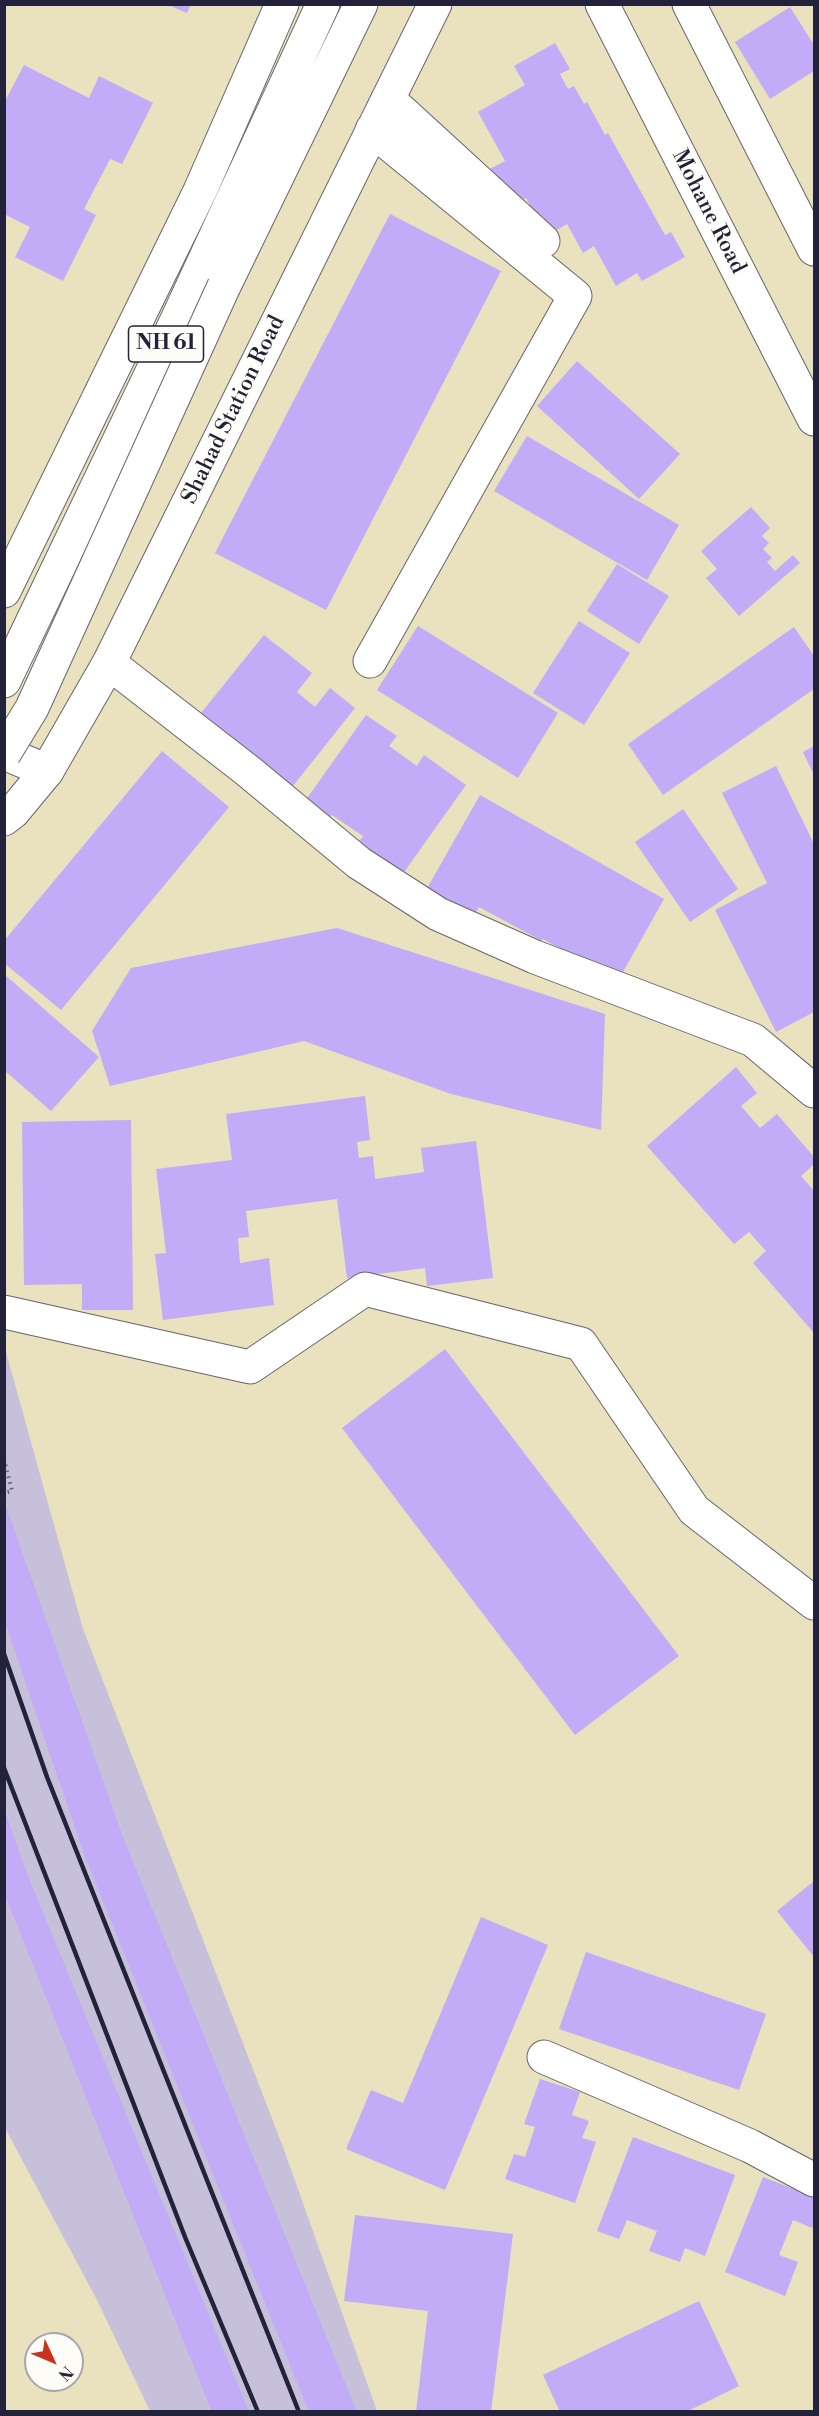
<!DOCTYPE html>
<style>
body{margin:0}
#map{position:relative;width:819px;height:2416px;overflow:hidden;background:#eae1be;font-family:"Libre Bodoni",serif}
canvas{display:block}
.frame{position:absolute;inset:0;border:6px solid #22223b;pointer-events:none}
.north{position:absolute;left:24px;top:2332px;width:60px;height:60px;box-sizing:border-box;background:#fdfcf7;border:2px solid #a5a5ac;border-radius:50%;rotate:134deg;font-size:16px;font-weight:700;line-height:24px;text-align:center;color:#22223b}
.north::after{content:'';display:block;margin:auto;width:21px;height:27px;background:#c8321e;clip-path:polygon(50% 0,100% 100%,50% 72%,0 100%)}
</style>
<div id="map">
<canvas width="819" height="2416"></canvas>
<div class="frame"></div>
<div class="north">N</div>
</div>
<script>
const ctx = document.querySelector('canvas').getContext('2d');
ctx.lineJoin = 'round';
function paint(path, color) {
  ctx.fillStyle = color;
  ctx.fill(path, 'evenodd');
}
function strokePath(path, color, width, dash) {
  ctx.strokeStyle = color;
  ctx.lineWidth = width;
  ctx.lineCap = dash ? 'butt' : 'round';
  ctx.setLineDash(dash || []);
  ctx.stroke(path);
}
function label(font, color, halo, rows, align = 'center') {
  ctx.font = font + ' "Libre Bodoni",serif';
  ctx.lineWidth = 6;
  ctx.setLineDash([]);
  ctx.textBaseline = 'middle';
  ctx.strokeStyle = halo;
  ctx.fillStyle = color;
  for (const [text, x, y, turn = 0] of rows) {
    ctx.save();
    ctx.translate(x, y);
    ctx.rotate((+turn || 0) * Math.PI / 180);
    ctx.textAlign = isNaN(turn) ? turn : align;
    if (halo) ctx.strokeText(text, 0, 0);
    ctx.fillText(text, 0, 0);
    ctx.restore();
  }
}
const industrial = new Path2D(`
 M4 1345 83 1629 283 2147 377 2411H150L96 2298 5 2128Z`);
const building = new Path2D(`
 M166 4H191L187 13Z
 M790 7 814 45V71L770 99 735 42Z
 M555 43 570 69 560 74 568 89 574 86 584 104 587 102 605 135 608 133 665 235 671 232 685 257 642 281 637 273 616 286 594 246 583 253 567 224 547 236 526 198 511 207 490 169 505 161 478 112 525 85 514 66Z
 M24 65 89 98 99 76 153 103 122 164 110 159 84 209 96 215 63 281 15 257 30 227 4 214V103Z
 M390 214 501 271 326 610 215 553Z
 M577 361 680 454 639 499 537 406Z
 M527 436 679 525 647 580 494 491Z
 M751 507 770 528 762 536 769 543 763 549 772 558 767 562 775 571 793 555 800 563 739 616 706 578 717 569 701 551Z
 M617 564 669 596 639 644 587 611Z
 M579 621 630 653 584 725 533 693Z
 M418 626 558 713 518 778 377 690Z
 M794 627 814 656V689L663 795 628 744Z
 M264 635 312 673 297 692 315 707 330 688 355 708 289 791 261 769 265 763 236 741 232 746 197 718Z
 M366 715 397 736 389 746 417 766 424 755 466 785 402 875 358 843 363 836 332 815 327 821 303 804Z
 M814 746V775L803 752Z
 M162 751 229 807 61 1010 4 963V941Z
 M776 766 814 844V1012L776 1032 715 910 767 883 722 793Z
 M480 795 664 899 618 981 543 939 542 941 479 907 472 919 425 892Z
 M683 809 738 889 690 922 635 842Z
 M337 928 605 1014 601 1130 451 1094 304 1041 110 1086 92 1031 131 968Z
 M4 974 99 1057 51 1111 4 1070Z
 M736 1067 757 1093 741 1106 760 1128 777 1114 814 1157V1164L801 1176 814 1191V1333L753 1263 766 1251 749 1232 734 1244 647 1146Z
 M365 1096 370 1140 357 1142 359 1158 373 1156 375 1179 424 1172 421 1148 476 1141 493 1278 427 1286 425 1268 347 1278 337 1199 246 1211 249 1237 238 1238 240 1263 269 1258 274 1305 163 1320 155 1254 166 1253 156 1169 232 1160 226 1114Z
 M131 1120 133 1310H82V1284L24 1285 22 1122Z
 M445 1349 679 1656 575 1735 342 1428Z
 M4 1501 123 1837 357 2412H309L84 1854 4 1619Z
 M5 1812 28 1876 249 2412H212L5 1895Z
 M814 1881V1957L777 1911Z
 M481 1917 548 1945 445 2190 346 2149 371 2090 403 2103Z
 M586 1952 766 2014 739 2090 559 2029Z
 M540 2079 580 2092 572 2115 589 2121 582 2138 596 2142 575 2203 505 2179 514 2154 525 2157 535 2127 524 2124Z
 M633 2137 735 2175 705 2256 685 2248 680 2262 649 2251 657 2231 627 2220 619 2239 597 2231Z
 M763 2177 814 2197V2222L812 2228 793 2220 779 2255 798 2262 785 2296 725 2272Z
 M355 2215 513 2234 491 2412H416L428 2311 344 2301Z
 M699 2301 739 2386 686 2412H560L543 2375Z`);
const path = new Path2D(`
 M4 1459 12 1491 4 1493`);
const street = new Path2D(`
 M388 99 543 241
 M370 661 575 296 372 130
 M109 663 248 771 359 863 438 914 535 957 753 1040 814 1091
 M4 819 13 812 47 771
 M4 1312 250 1367 365 1289 581 1344 694 1510 814 1603
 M544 2057 750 2146 814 2180`);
const primary = new Path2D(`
 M602 4 814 419
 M689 4 814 249
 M4 591 200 191 282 4
 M4 753 47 771 109 663 435 4`);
const highway = new Path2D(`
 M224 286 361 4
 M4 681 177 320 323 4`);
const rail = new Path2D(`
 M4 1654 47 1777 299 2412
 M4 1768 185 2237 258 2412`);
const highwayBridge = new Path2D(`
 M4 754 32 708 224 286`);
const shields = [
 [166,344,75]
];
const shieldNames = [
 ["NH 61",166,344]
];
const streetNames = [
 ["Mohane Road",708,212,63],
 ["Shahad Station Road",234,410,-64]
];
paint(industrial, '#c6c0da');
paint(building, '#c2abf7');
strokePath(street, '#686569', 35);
strokePath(primary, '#686569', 35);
strokePath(highway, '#686569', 35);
strokePath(path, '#686569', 4, [1.5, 4.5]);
strokePath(street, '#fff', 33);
strokePath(primary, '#fff', 33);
strokePath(highway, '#fff', 33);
strokePath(rail, '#22223b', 4.5);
strokePath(highwayBridge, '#686569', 35, []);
strokePath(highwayBridge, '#fff', 33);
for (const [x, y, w] of shields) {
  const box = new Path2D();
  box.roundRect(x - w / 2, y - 18, w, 36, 4.5);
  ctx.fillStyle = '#fdfcf7';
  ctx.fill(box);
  strokePath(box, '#22223b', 1.5);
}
label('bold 21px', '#22223b', null, shieldNames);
label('22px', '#22223b', '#fdfcf7', streetNames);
</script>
